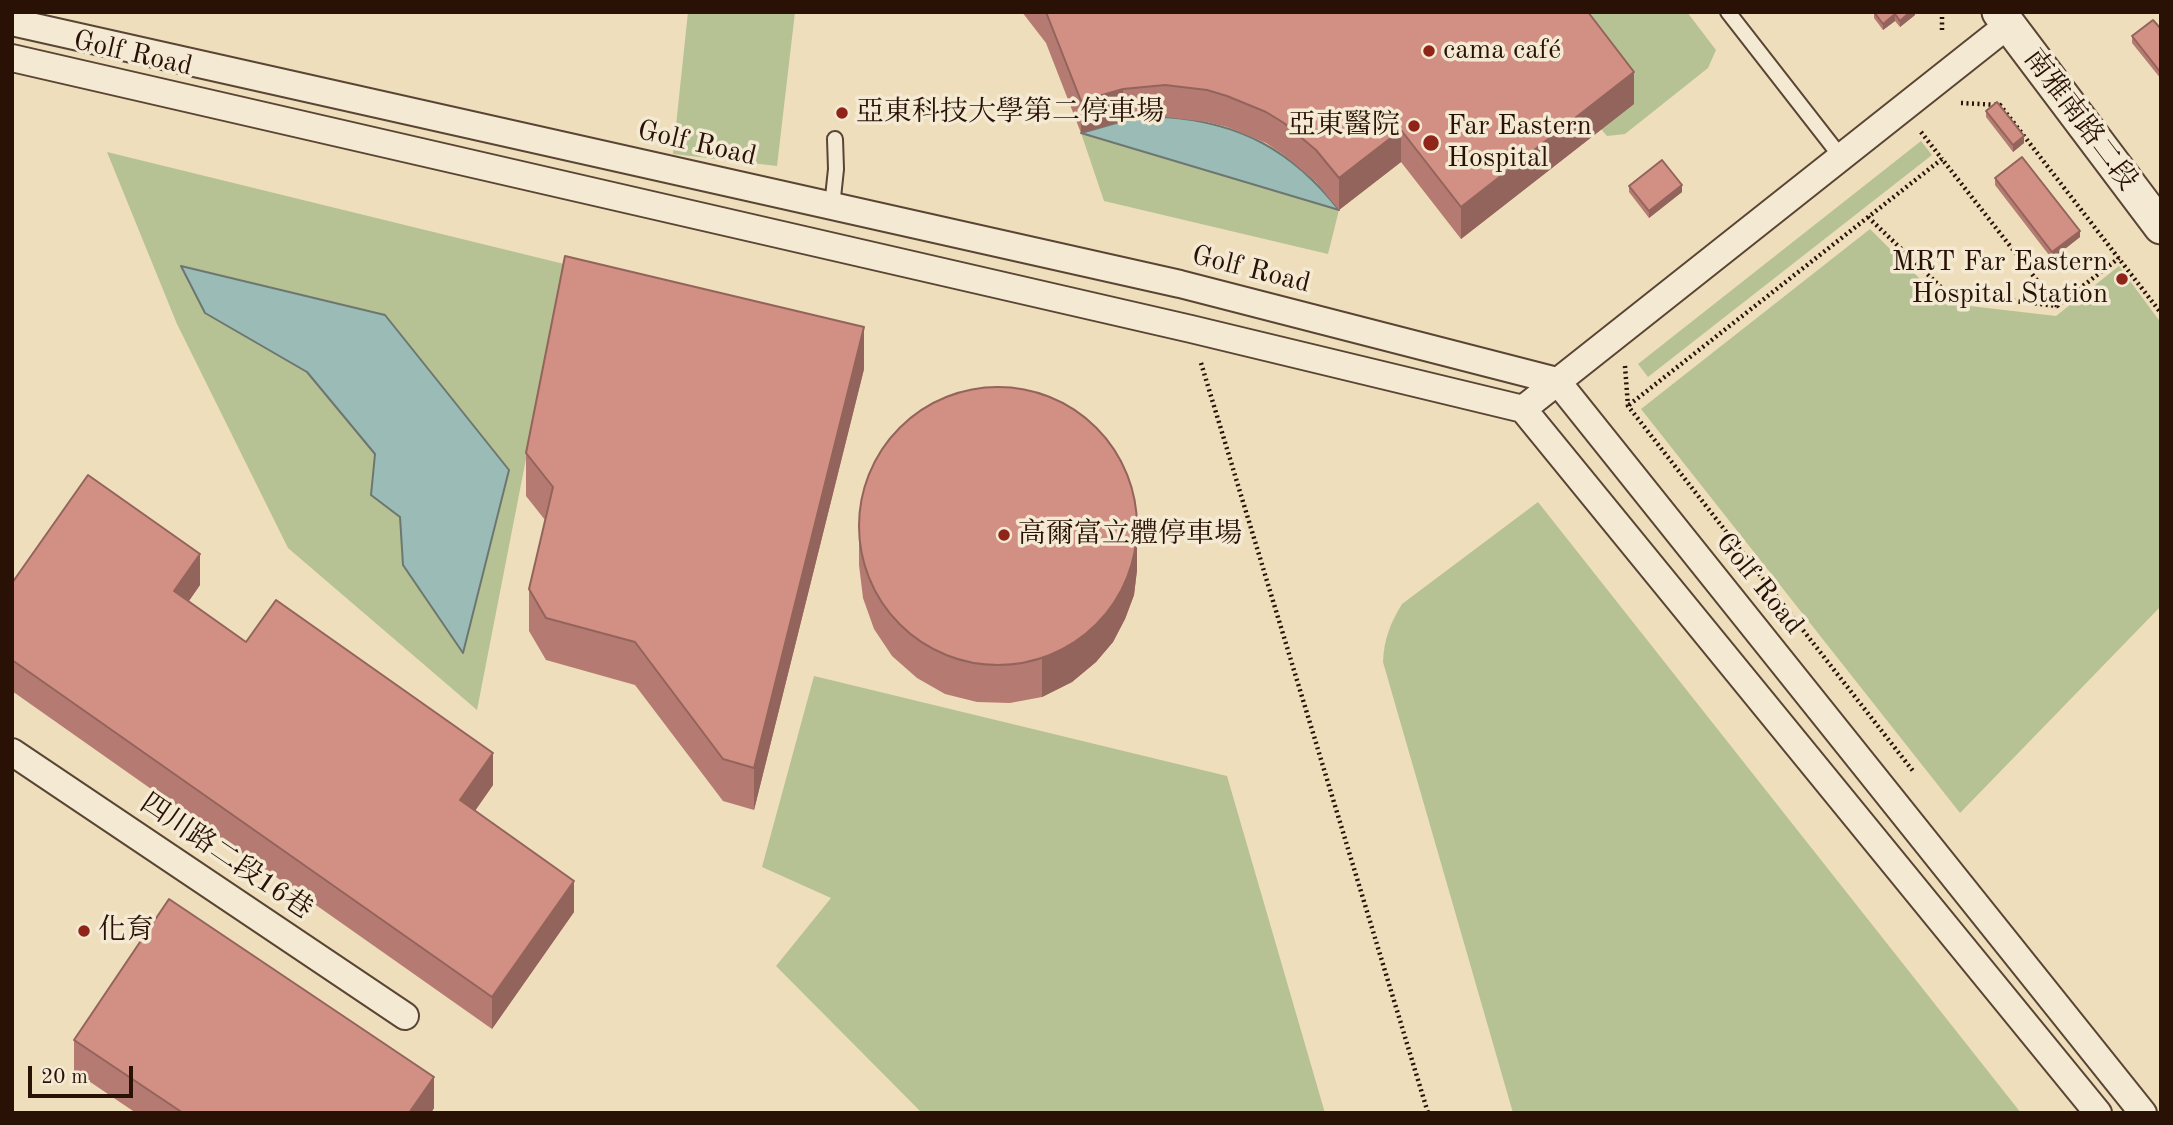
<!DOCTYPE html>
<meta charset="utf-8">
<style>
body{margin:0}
#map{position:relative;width:2173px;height:1125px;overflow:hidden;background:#eedebc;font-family:"Old Standard TT",serif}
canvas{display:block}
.frame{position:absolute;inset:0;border:14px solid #291106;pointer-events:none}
.scale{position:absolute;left:28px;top:1066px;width:105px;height:32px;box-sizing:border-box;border:4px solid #291106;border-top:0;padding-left:9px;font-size:21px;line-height:24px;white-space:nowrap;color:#291106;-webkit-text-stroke:5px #f4ead3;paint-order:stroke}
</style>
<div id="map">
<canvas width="2173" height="1125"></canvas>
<div class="frame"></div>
<div class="scale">20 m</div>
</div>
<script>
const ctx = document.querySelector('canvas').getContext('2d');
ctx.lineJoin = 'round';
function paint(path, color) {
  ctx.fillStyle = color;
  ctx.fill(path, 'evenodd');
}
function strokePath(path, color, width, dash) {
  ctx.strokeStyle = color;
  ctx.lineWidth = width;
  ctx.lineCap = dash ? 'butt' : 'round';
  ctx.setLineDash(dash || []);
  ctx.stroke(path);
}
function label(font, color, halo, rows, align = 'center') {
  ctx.font = font + ' "Old Standard TT","Noto Serif TC",serif';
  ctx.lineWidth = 7;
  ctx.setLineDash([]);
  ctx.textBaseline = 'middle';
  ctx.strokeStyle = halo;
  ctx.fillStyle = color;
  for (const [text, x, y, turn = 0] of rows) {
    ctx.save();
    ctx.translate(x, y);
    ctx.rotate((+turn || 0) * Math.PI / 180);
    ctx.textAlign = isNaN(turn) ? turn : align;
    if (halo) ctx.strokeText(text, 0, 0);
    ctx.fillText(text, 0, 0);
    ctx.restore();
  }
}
const green = new Path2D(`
 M688 12H795L777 166 673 154Z
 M1594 12H1687L1716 50 1708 68 1625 134 1607 136 1601 129 1575 27Z
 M1081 133 1339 210 1328 254 1104 201Z
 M1921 141 1932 155 1648 377 1638 364Z
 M107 152 564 264 477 710 288 548 177 324Z
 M1870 229 1944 303 2056 316 2119 266 2161 323V606L1960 813 1641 409Z
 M1538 502 2021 1113H1513L1383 662C1384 639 1390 624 1402 604Z
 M814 676 1227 776 1325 1113H922L776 966 831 898 762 867Z`);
const water = new Path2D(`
 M1165 117C1240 122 1293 151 1339 210L1081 133 1123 121Z
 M181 266 385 315 509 470 463 653 403 565 400 517 371 495 375 454 307 372 205 313Z`);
const path = new Path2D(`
 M1942 30V12
 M1961 103 2000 105 2161 313
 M1921 132 1942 159
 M2057 306 2119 258
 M1201 363 1428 1113
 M1625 366 1628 406 1913 771
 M1629 405 1942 159 2057 306 1947 293 1868 217`);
const service = new Path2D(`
 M1728 12 1841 157
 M832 207 836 169 835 139`);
const minor = new Path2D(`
 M12 22 1180 284 1557 381 2143 1113
 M12 58 1191 329 1523 409 2098 1113
 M1523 409 2008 25
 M12 752 405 1016`);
const tertiary = new Path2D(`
 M1999 12 2161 227`);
const wall = new Path2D(`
 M1022 12H1594L1590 15 1634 104 1461 239 1401 162 1339 210 1316 182 1284 155 1266 143 1227 127 1207 122 1165 117 1123 121 1081 133 1046 43Z
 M1874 12H1915V15L1900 27 1895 21 1883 30 1874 18Z
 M2161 29V79L2132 43V36Z
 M1986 111 2024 143 2013 152 1986 117Z
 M1995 178 2080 237 2052 259 1995 185Z
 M1629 186 1682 192 1649 218 1629 192Z
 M864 369 754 810 723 801 635 685 546 660 529 631V589L545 520 526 496V453Z
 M859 527 1137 570 1134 595 1125 619 1113 642 1096 662 1072 682 1042 697 1010 703 977 702 945 694 917 678 892 656 874 629 863 598 859 565Z
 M12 583 200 585 189 601 246 642 493 785 475 811 574 912 492 1029 12 691Z
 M74 1040 434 1108 431 1113H136L74 1071Z`);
const shadedWall = new Path2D(`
 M1910 12H1915V15L1900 27V21Z
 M1895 14V21L1883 30V24Z
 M1634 72V104L1461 239V207Z
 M1123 89V121L1081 133V101Z
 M1401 130V162L1339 210V178Z
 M2024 136V143L2013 152V145Z
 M1682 185V192L1649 218V211Z
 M2080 231V237L2052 259V252Z
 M864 327V369L754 810V768Z
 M1137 532V570L1134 595 1125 619 1113 642 1096 662 1072 682 1042 697V658Z
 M200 554V585L174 622V591Z
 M493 753V785L460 832V800Z
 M574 881V912L492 1029V997Z
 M434 1077V1108L431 1113H409Z`);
const building = new Path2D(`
 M1046 12H1588L1634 72 1461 207 1401 130 1339 178 1316 150 1284 123 1266 112 1227 96 1207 90 1165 85 1123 89 1081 101Z
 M1874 12H1910L1900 21 1895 14 1883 24Z
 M2153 20 2161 29V73L2132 36Z
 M1997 102 2024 136 2013 145 1986 111Z
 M2022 157 2080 231 2052 252 1995 178Z
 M1662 160 1682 185 1649 211 1629 186Z
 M565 256 864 327 754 768 723 759 635 642 546 618 529 589 553 487 526 453Z
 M859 526a139 139 0 1 1 278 0a139 139 0 1 1-278 0Z
 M88 475 200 554 174 591 246 642 276 600 493 753 460 800 574 881 492 997 12 660V583Z
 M169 899 434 1077 409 1113H183L74 1040Z`);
const markers = [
 [1429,51,7,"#8f2418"],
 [842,113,7,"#8f2418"],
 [1414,126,7,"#8f2418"],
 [1431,143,9,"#8f2418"],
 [2122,279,7,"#8f2418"],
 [1004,535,7,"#8f2418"],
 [84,931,7,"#8f2418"]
];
const poiNames = [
 ["cama café",1443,51],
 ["亞東科技大學第二停車場",856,113],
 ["亞東醫院",1400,126,"right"],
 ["Far Eastern",1447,127],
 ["Hospital",1447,159],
 ["MRT Far Eastern",2108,263,"right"],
 ["Hospital Station",2108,295,"right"],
 ["高爾富立體停車場",1018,535],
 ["化育",98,931]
];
const streetNames = [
 ["Golf Road",133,54,13],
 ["南雅南路二段",2080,120,53],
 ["Golf Road",697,144,13],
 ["Golf Road",1251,270,14],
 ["Golf Road",1759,584,51],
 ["四川路二段16巷",226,857,34]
];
paint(green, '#b6c293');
paint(water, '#9abbb6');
strokePath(water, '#6d7770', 2);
strokePath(service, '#5a4434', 18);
strokePath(minor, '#5a4434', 30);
strokePath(tertiary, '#5a4434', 37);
strokePath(path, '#291106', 4.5, [2, 3.5]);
strokePath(service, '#f4ead3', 14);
strokePath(minor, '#f4ead3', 26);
strokePath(tertiary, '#f4ead3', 33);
paint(wall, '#b57b72');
paint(shadedWall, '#93645c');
paint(building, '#d28f84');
strokePath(building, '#93645c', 2);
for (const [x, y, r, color] of markers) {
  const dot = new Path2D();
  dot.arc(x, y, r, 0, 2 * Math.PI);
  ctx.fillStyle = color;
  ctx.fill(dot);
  strokePath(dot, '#f4ead3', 2.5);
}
label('28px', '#291106', '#f4ead3', poiNames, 'left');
label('28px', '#291106', '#f4ead3', streetNames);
</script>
